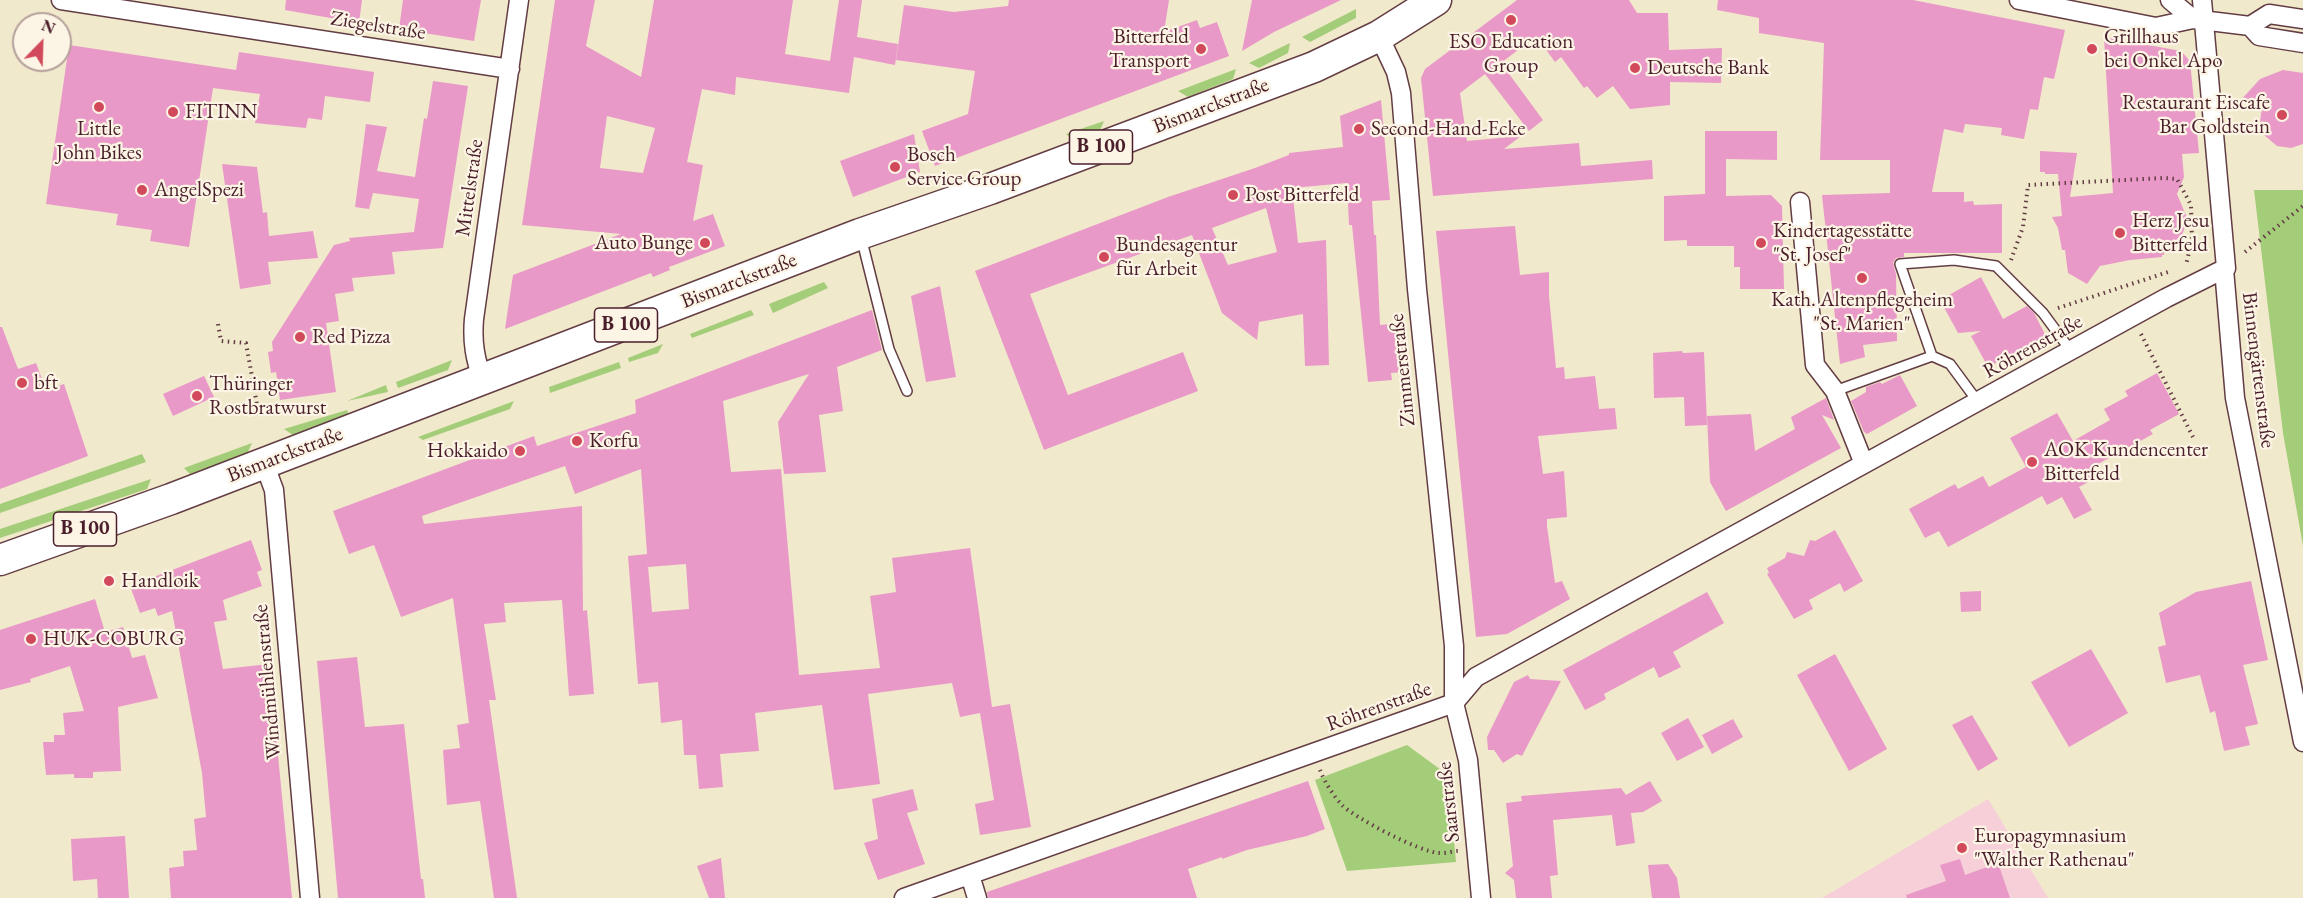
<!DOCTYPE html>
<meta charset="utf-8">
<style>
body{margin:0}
#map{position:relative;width:2303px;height:898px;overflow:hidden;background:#f1e9cc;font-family:"EB Garamond",serif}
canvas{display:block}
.north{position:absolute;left:12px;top:12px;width:60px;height:60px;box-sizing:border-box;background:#fcf5e5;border:2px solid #b59f9b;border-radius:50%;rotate:23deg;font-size:16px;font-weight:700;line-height:24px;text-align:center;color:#4a1f2b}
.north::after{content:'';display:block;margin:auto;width:21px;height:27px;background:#d1495b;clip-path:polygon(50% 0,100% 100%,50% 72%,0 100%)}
</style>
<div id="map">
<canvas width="2303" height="898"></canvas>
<div class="north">N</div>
</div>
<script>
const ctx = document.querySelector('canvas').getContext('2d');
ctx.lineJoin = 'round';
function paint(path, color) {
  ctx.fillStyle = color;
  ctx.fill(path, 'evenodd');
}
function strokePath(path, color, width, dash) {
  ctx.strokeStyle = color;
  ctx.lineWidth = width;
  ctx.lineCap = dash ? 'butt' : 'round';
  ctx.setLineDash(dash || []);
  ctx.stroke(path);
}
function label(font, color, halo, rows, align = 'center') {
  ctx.font = font + ' "EB Garamond",serif';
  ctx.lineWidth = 4.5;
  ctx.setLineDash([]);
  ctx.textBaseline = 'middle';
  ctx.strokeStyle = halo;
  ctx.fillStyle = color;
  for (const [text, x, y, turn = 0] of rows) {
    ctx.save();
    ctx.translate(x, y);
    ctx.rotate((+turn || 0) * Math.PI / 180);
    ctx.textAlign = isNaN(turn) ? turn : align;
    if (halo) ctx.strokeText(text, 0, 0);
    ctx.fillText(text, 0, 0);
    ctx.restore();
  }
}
const built = new Path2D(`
 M1988 799 2048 898H1822Z`);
const green = new Path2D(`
 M1356 9V18L1310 42 1302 37Z
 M1290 43 1288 53 1259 68 1249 63Z
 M1236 69 1233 79 1188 97 1178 91Z
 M1104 121 1099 133 1075 141 1066 134Z
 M2254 190H2303V546L2283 433Z
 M824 282 828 288 773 313 769 304Z
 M751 310 754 315 692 338 690 334Z
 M663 344 658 353 629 362 628 358Z
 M452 360 448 370 398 388 396 382Z
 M619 362 621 368 550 393 549 387Z
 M386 385 388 392 347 401Z
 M514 401 510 409 423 440 418 437Z
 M347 410 349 415 293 435 284 429Z
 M252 443 247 454 190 474 184 468Z
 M142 454 146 462 0 513V504Z
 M151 479 147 489 0 538V529Z
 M1407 745 1448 775 1456 862 1347 871 1315 780Z`);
const building = new Path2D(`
 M286 0H362L359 23 285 10Z
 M403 0H481L474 41 399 29Z
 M555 0H595L586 46 641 77 654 0H793L785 54 830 61 839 0H862L857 37 898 44 895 65 854 57 849 93 736 77 735 95 702 89 687 162 703 165 693 221 713 214 725 246 669 267 670 270 653 277 651 273 505 329 513 275 621 234 522 225ZM607 116 655 128 643 173 600 168Z
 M1009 0H1169L1164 32 1197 20 1200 28 1217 22 1229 56 935 166 922 131 968 114 975 71 896 60 904 5 954 12 1008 6Z
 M1252 0H1341L1274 32 1242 51Z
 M1517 0H1629L1637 13H1668L1669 50 1722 48 1721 83 1670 82V105L1630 109 1613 86 1597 98 1587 86 1584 88 1561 57 1555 62 1536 36 1501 63 1543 120 1529 131 1485 74 1460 93 1467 141 1521 136 1504 149 1579 143 1581 166 1652 160 1653 179 1433 196 1421 78 1425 69Z
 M1718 0H1913L2065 30 2054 79 2044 77 2038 110 2030 109 2024 139 2001 135 2002 128 1965 124 1963 133 1944 129 1932 192H1964V202L1973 201 1974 205 2002 204V253H1904V257L1896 258 1893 263 1896 274 1897 341 1863 345 1865 357 1840 364 1822 195 1890 193V160H1820L1824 43 1759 33V18L1717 10Z
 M2104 37 2181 51 2190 61 2199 153 2182 154 2184 177 2177 194 2188 220 2181 237 2164 247V255H2162V257L2130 260 2100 266 2087 284 2068 273 2065 250H2062L2058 228 2052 217 2062 216 2058 174H2045V172H2040V151L2077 153 2070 197 2113 193Z
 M69 45 236 70 239 52 374 72 370 102 325 96 322 120 308 118 306 128 255 123 260 94 213 88 189 247 150 241 152 230 116 225 118 214 46 204Z
 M2283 70 2303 73V144L2291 148 2277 146 2264 135 2260 122 2262 107 2241 100 2260 79Z
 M433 81 468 86 443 248 392 252 395 274 352 278 354 291 335 294 339 321 326 323 336 392 280 400 276 372 271 373 268 352 273 351 272 342 334 245 350 241 349 238 414 232 419 199 373 193 369 209 355 207 366 124 387 127 377 171 415 177 424 118 427 119Z
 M1381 100 1390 200 1372 201 1374 235H1376L1380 325 1402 323 1407 372 1391 373 1392 380 1368 382 1352 225H1349L1347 183 1292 188 1298 243 1326 240 1329 365 1305 366 1303 314 1259 322 1257 340 1222 313 1192 235 1030 294 1068 395 1183 352 1198 391 1044 450 975 271 1168 197 1255 168 1289 155V153L1343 147 1340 116ZM1266 208 1277 252 1228 265 1212 228Z
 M1705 131H1777V160L1726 159V196L1771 195 1782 206 1784 289H1740V267H1734V246H1687V240L1664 241V196L1705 194Z
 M914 134 920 172 853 197 840 161Z
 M222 164 257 167 263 213 267 212 269 236 313 231 318 258 268 262 271 284 240 289Z
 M1515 226 1520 275 1549 272V296L1556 368 1564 367 1565 379 1595 376 1599 409 1615 408 1617 429 1538 436 1543 474 1564 471 1567 517 1547 519V526L1555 583 1562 581 1570 599 1507 634 1476 637 1436 231Z
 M1981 277 2003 319 2027 306 2034 313 2046 336 1988 367 1971 336 1981 331 1958 333 1940 300Z
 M940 286 956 377 926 382 911 296Z
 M872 310 882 350 837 367 843 411 819 415 826 472 784 474 778 422 809 374 723 401 731 472 781 469 799 675 880 668 870 596 896 592 892 558 970 548 992 707 1010 704 1031 827 980 835 975 804 994 800 980 713 960 717 952 683 868 694 880 784 834 790 822 705 755 713 759 751 720 754 723 787 699 789 696 755H684L682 720 661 723 658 682 638 684 628 556 647 554 652 612 689 609 686 564 648 567 641 469 575 494 565 466 422 516 424 524 582 506 583 611 587 610 594 694 569 696 562 600 504 603 506 622 484 624 496 700H489L517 898H494L480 801 447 805 443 750 460 748 457 725 469 723 453 598 401 617 374 545 349 554 333 511 534 436 537 446 636 413 635 400Z
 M0 327H2L18 369 36 363 46 390 64 384 88 456 0 489Z
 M1682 351 1683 353 1704 352 1707 425 1685 426 1684 397 1654 398 1653 353Z
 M2157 373 2179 414 2150 430 2153 434 2089 469 2094 479 2079 487 2092 510 2074 519 2062 497 2047 505 2042 496 1948 547 1939 531 1925 538 1909 509 1955 484 1958 489 1983 476 1989 487 2026 467 2010 438 2057 413 2073 441 2110 420 2104 409 2128 396 2125 391Z
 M1900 375 1917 406 1867 434 1864 432 1851 401 1866 392V387L1880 382 1882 384Z
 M204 376 214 397 173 416 163 394Z
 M1826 398 1834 420 1822 415 1841 448 1726 511 1710 482 1707 416 1751 414 1755 451 1795 429 1791 417Z
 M1835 530 1863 581 1844 592 1840 583 1809 600 1813 609 1794 619 1767 574 1769 573 1767 568 1785 558 1787 552 1804 556 1810 540 1815 541Z
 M251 540 262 570 257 572 262 586 223 600 227 620 214 622 223 669 269 664 292 898H171L169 868 184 866 183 851 197 850 194 819 206 817 202 773 172 611 158 616 155 608 140 613 130 586Z
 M2251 581 2268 660 2243 665 2258 724 2245 727 2250 745 2224 751 2215 711 2210 713 2200 675 2166 683 2158 647 2166 645 2159 613 2196 592Z
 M1981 591V611L1961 612 1960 592Z
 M1707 592 1724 623 1673 652 1681 667 1659 678 1654 667 1604 694 1606 699 1585 710 1563 670Z
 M95 599 105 632 123 627 132 658 145 655 158 698 118 707 121 771 93 772V778H74V774L46 775 43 742H54V735H65L63 713 84 711 70 666 30 679 31 682 0 690V630Z
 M2091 649 2128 713 2069 747 2031 682Z
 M1835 654 1887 749 1849 771 1797 675Z
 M357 657 365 727 404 724 421 879H423L425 898H338L317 661Z
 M1528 675 1530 679 1561 681 1522 756 1517 754 1503 763 1494 750H1488L1487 737 1514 682Z
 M1972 715 1998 759 1978 771 1952 725Z
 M1688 718 1704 747 1677 761 1661 733Z
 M1733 719 1743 737 1712 754 1702 735Z
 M1308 781 1325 829 1307 836 1247 850 1222 859V857L1188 869 1197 898H988L987 892Z
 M1650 781 1662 801 1643 812 1631 813 1635 843 1616 846 1612 815 1553 820 1558 875 1550 876 1552 898H1516L1514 880 1505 873 1513 866 1506 803 1522 801 1521 796 1621 788 1626 795Z
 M913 789 918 810 907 813 925 864 878 880 864 843 878 839 872 799Z
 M125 836 129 898H98L97 879 73 881 71 839Z
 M721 858 725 898H709L697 866Z
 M1960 859 1965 875 1998 863 2010 898H1907L1906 895 1946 881 1940 865Z
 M1668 864 1677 878 1680 898H1652L1648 865Z`);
const path = new Path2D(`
 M2245 252 2303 206
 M2011 260 2023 227 2028 185 2163 178 2177 179 2191 205 2192 240 2186 265
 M2058 308 2168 272
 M218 324 221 341 246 343 259 416
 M2141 334 2193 437
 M1320 770C1324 781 1334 797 1343 806 1357 819 1420 852 1439 853 1445 854 1452 851 1458 851`);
const lane = new Path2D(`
 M861 237 889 349 907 391
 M1835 391 1932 356
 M1978 402 1950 364 1932 356 1900 264 1954 260 1996 266 2043 313 2071 351`);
const street = new Path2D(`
 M61 0 510 69
 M2019 0 2156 27 2193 19 2250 26 2269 14 2303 19
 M2170 0 2193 19
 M2202 0 2226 268 2224 269 2235 398 2303 742
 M2250 26 2259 36 2303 43
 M1379 36 1396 72 1401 93 1417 289 1454 646V703L1468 760 1481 898
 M1800 202 1815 365 1835 391 1864 464
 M483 381C475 359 472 342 474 319L519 0
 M264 463 274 490 310 898
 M970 875 977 898
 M904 898 1454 703 1476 677 2166 298 2224 269`);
const primary = new Path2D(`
 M0 560 171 499 860 234 990 189 1314 67 1379 36 1436 0`);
const markers = [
 [1511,20,6,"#d1495b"],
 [1201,49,6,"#d1495b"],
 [2092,49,6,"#d1495b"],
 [1635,68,6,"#d1495b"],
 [99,107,6,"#d1495b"],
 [173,112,6,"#d1495b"],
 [2282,115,6,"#d1495b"],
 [1359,129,6,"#d1495b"],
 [895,167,6,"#d1495b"],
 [142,190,6,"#d1495b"],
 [1233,195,6,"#d1495b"],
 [2120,233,6,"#d1495b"],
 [705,243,6,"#d1495b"],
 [1761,243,6,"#d1495b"],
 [1104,257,6,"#d1495b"],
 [1862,278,6,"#d1495b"],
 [300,337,6,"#d1495b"],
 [22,383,6,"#d1495b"],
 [197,396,6,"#d1495b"],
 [577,441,6,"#d1495b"],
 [520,451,6,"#d1495b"],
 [2032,462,6,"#d1495b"],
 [109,581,6,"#d1495b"],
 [31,639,6,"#d1495b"],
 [1962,848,6,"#d1495b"]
];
const shields = [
 [1101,147,63],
 [626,325,63],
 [85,529,63]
];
const shieldNames = [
 ["B 100",1101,147],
 ["B 100",626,325],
 ["B 100",85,529]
];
const streetNames = [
 ["Ziegelstraße",378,26,9],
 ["Bismarckstraße",1211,106,-21],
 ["Mittelstraße",470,188,-82],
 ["Bismarckstraße",739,281,-21],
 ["Röhrenstraße",2033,347,-29],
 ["Zimmerstraße",1403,370,-96],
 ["Binnengärtenstraße",2258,370,83],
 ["Bismarckstraße",285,455,-21],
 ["Windmühlenstraße",268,682,-95],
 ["Röhrenstraße",1379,707,-20],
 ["Saarstraße",1449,802,-96]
];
const poiNames = [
 ["Bitterfeld",1189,37,"right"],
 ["Transport",1189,61,"right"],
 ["Grillhaus",2104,37],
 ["bei Onkel Apo",2104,61],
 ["ESO Education",1511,42,"center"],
 ["Group",1511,66,"center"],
 ["Deutsche Bank",1647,68],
 ["Restaurant Eiscafe",2270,103,"right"],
 ["Bar Goldstein",2270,127,"right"],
 ["FITINN",185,112],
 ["Little",99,129,"center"],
 ["John Bikes",99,153,"center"],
 ["Second-Hand-Ecke",1371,129],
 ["Bosch",907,155],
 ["Service Group",907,179],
 ["AngelSpezi",154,190],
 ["Post Bitterfeld",1245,195],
 ["Herz Jesu",2132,221],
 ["Bitterfeld",2132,245],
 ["Kindertagesstätte",1773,231],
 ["\"St. Josef\"",1773,255],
 ["Auto Bunge",693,243,"right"],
 ["Bundesagentur",1116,245],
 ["für Arbeit",1116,269],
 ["Kath. Altenpflegeheim",1862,300,"center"],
 ["\"St. Marien\"",1862,324,"center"],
 ["Red Pizza",312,337],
 ["bft",34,383],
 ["Thüringer",209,384],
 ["Rostbratwurst",209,408],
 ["Korfu",589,441],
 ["AOK Kundencenter",2044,450],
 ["Bitterfeld",2044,474],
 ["Hokkaido",508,451,"right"],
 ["Handloik",121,581],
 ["HUK-COBURG",43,639],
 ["Europagymnasium",1974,836],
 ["\"Walther Rathenau\"",1974,860]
];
paint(built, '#f6cfd8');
paint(green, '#a4cd79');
paint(building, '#e899c7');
strokePath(lane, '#633d43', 12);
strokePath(street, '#633d43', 21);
strokePath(primary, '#633d43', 33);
strokePath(path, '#633d43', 4, [1.5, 4.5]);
strokePath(lane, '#fff', 9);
strokePath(street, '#fff', 18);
strokePath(primary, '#fff', 30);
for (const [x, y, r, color] of markers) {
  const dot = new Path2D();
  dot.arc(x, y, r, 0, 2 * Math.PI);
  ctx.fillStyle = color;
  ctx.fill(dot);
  strokePath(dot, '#fcf5e5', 2);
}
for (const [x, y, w] of shields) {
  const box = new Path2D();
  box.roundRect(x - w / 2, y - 17, w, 34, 4.5);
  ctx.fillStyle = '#fcf5e5';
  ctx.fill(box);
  strokePath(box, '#4a1f2b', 1.5);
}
label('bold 20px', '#4a1f2b', null, shieldNames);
label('21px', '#4a1f2b', '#fcf5e5', streetNames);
label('21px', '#4a1f2b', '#fcf5e5', poiNames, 'left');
</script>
